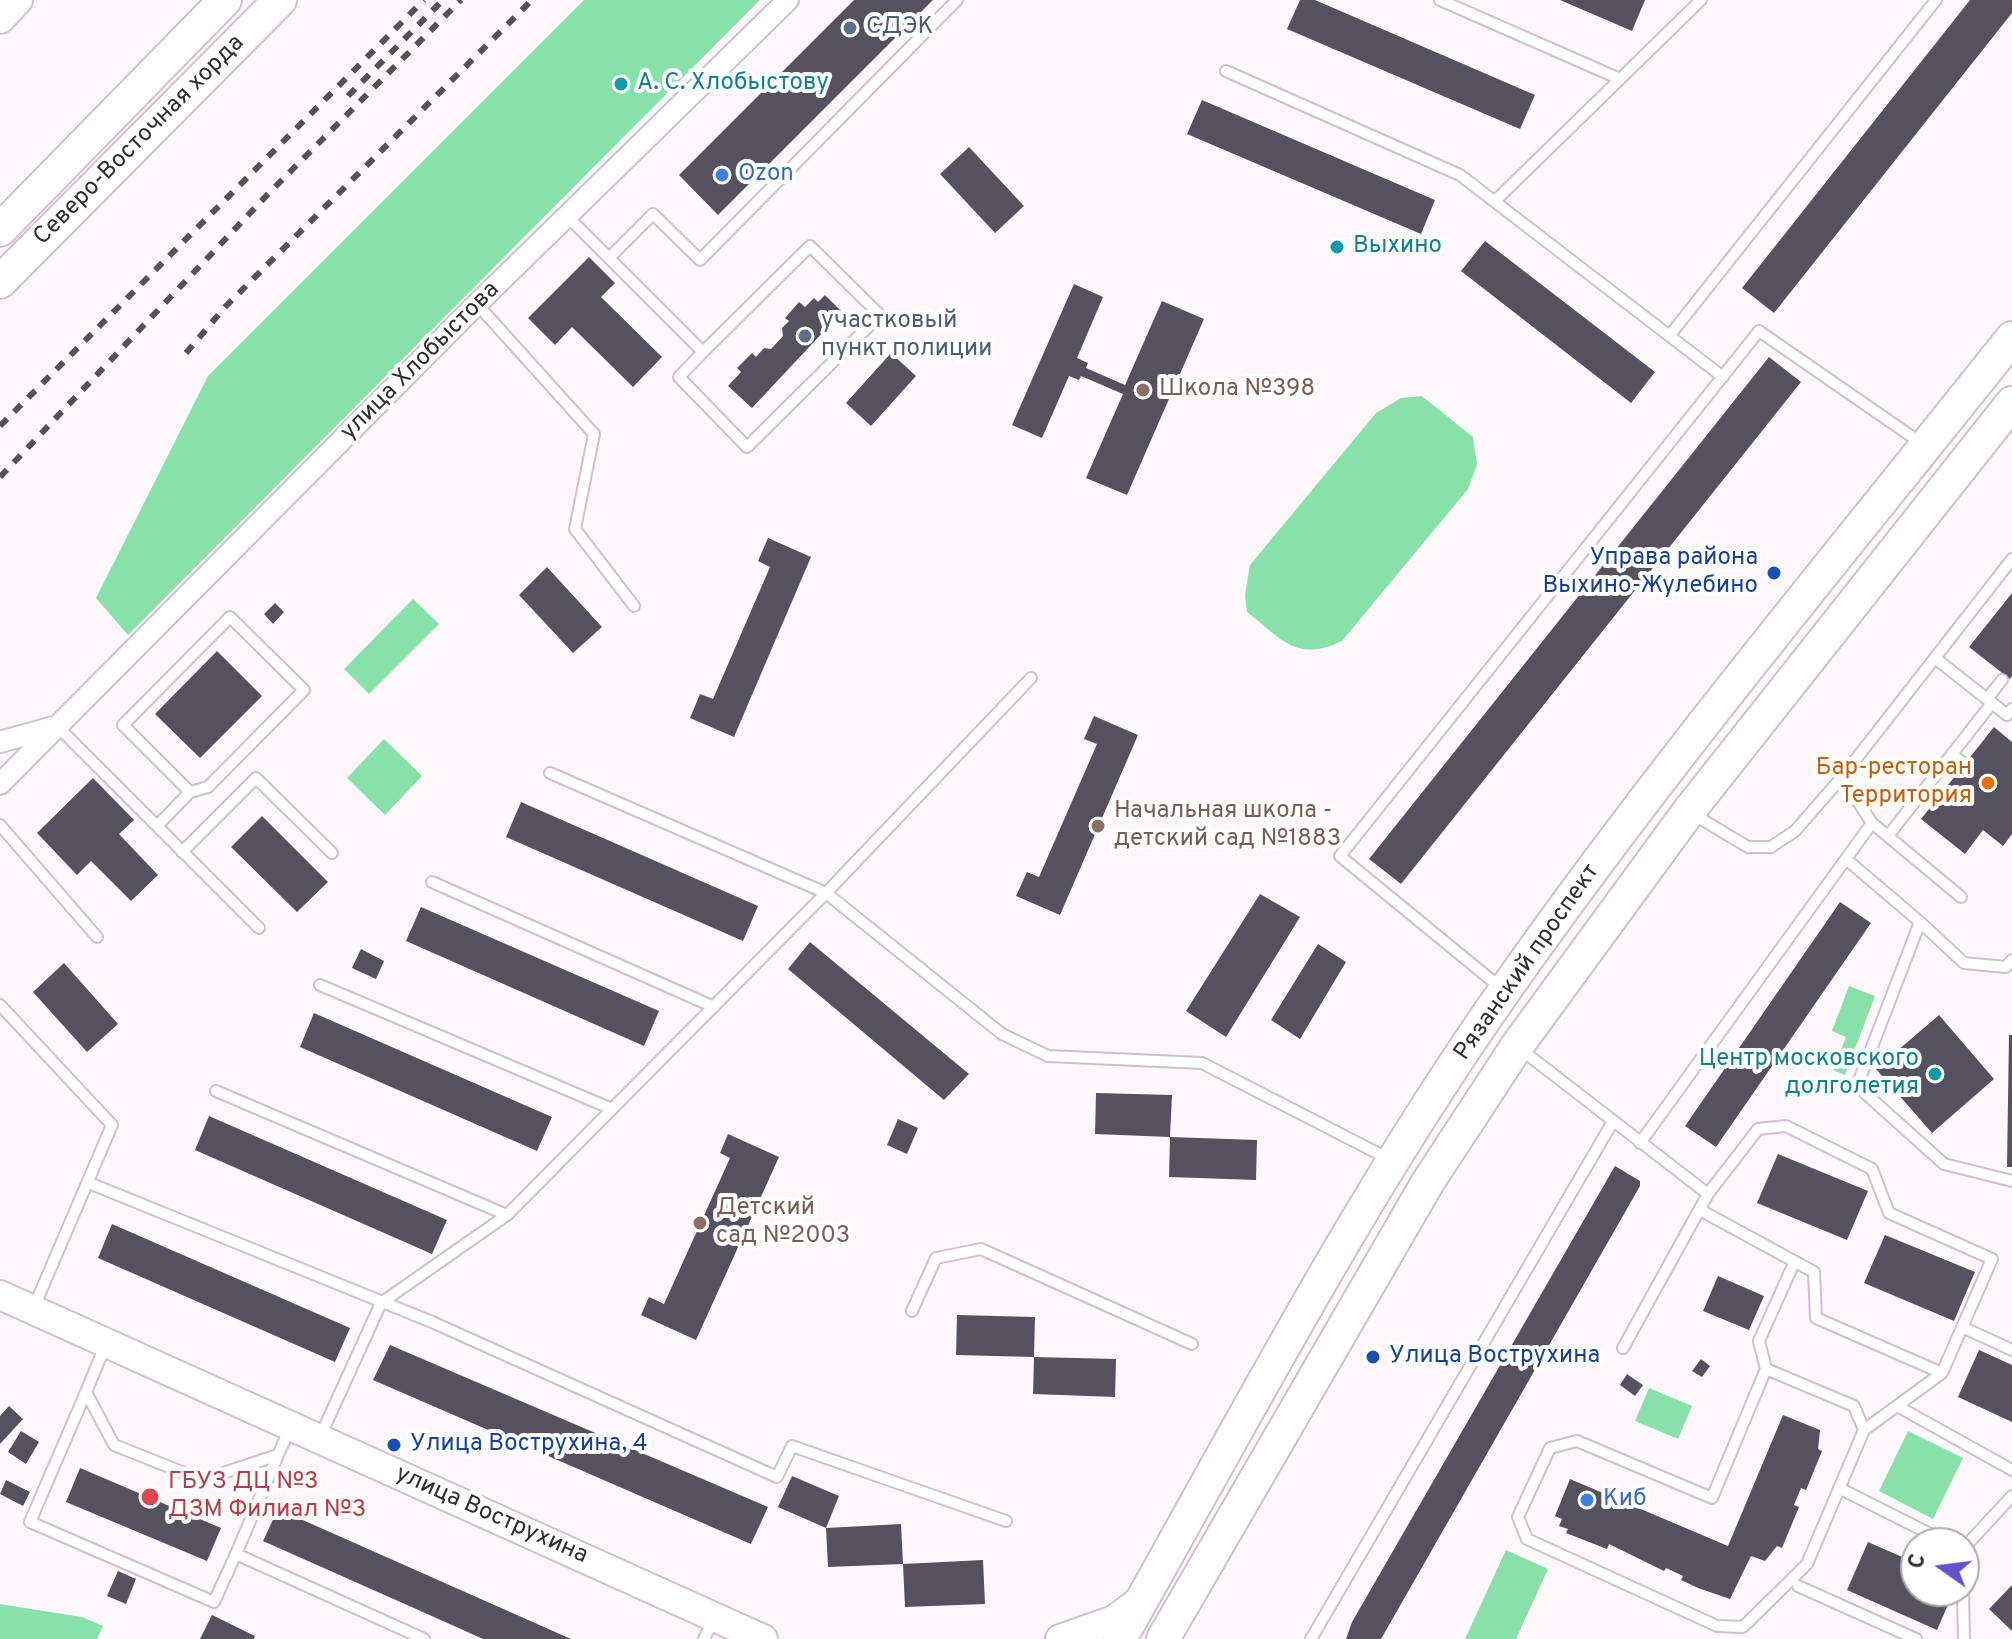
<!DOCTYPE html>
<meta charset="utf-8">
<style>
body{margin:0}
#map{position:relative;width:2012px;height:1639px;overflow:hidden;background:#fef8fd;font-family:Overpass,sans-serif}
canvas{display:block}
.north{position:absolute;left:1900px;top:1527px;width:80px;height:80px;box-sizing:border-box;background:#fff;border:2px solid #adabad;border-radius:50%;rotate:284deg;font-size:22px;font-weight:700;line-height:32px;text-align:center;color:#332d32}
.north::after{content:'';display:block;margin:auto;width:28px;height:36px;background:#6552cb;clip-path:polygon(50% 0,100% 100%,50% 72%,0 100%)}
</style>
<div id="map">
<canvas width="2012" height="1639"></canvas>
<div class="north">С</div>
</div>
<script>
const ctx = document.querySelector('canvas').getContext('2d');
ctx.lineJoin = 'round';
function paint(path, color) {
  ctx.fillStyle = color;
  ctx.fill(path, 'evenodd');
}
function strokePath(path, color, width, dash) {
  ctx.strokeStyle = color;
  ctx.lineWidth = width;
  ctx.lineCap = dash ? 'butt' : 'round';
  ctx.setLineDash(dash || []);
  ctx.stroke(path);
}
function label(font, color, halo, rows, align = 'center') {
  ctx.font = font + ' Overpass,sans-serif';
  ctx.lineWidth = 8;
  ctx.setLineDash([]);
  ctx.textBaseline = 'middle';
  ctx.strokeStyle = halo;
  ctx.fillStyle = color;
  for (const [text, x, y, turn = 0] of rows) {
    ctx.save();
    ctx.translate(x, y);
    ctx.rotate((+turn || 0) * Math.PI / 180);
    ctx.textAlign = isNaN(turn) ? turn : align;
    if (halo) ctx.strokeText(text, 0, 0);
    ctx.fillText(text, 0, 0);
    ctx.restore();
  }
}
const green = new Path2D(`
 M584 0H760L128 635 96 598 208 376Z
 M1422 396 1473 437 1477 465 1468 489 1342 641C1296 663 1282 639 1247 612L1245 595 1250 565 1376 413 1401 398Z
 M413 599 439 624 369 694 344 669Z
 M384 739 422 776 385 815 347 778Z
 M1849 986 1875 996 1845 1075 1833 1070 1846 1037 1832 1031Z
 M1649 1388 1692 1406 1678 1439 1635 1421Z
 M1908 1431 1963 1458 1933 1519 1879 1491Z
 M1506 1550 1548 1569 1516 1639H1465Z
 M0 1604 82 1617 103 1626 97 1639H0Z`);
const building = new Path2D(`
 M854 0H933L718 215 679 175Z
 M1300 0H1315L1535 95 1520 129 1287 29Z
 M1560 0H1645L1632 31Z
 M1970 0H2012V13L1774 313 1742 288Z
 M1202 100 1435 200 1421 234 1187 134Z
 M969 147 1024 206 995 233 940 174Z
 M1485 241 1655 372 1631 403 1461 271Z
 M589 257 615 283 601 297 662 357 633 387 572 327 555 345 528 318Z
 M1074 284 1103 297 1077 358 1088 363 1086 368 1125 385 1162 301 1204 319 1127 495 1086 478 1123 394 1081 376 1079 380 1069 376 1042 438 1012 425Z
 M825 295 842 312 752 408 728 386 741 372 737 368 752 353 756 357 764 348 771 349 783 336 782 328 789 321 785 318 799 302 805 307 814 298 818 302Z
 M891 353 916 376 871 426 846 403Z
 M1769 357 1801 382 1401 884 1369 859Z
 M768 538 811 557 734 737 690 718 700 694 713 699 770 567 758 561Z
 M547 567 602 627 573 653 519 595Z
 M2012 593V676L2010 679 1969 647Z
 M275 603 284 612 273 624 264 614Z
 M217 651 262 696 200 758 155 714Z
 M1094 716 1138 735 1060 915 1016 896 1027 872 1039 877 1097 744 1084 739Z
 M1994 727 2012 742V834L2003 846 1983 830 1965 854 1921 819Z
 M93 778 134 820 119 834 158 875 131 901 91 861 77 875 37 833Z
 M521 802 758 906 743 941 506 837Z
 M262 816 328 882 297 912 231 847Z
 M1260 894 1300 917 1226 1037 1186 1011Z
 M1840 902 1871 923 1716 1147 1685 1126Z
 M421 907 659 1011 644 1046 406 941Z
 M810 942 969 1074 944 1100 788 969Z
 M1318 944 1346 962 1300 1039 1271 1020Z
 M361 949 384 961 376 979 352 968Z
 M64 963 118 1024 87 1052 33 992Z
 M314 1013 552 1117 537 1151 300 1047Z
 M1939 1015 1994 1079 1932 1133 1876 1069Z
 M2009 1035H2012V1167H2007Z
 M1096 1093 1172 1095 1170 1137 1095 1134Z
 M209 1116 447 1220 432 1254 195 1150Z
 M898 1119 918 1128 907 1154 887 1145Z
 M728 1134 779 1157 696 1340 641 1315 649 1297 664 1304 730 1158 720 1153Z
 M1170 1137 1257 1140 1256 1180 1169 1177Z
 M1778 1154 1868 1191 1847 1240 1757 1203Z
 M1615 1166 1640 1181V1186L1381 1639H1346L1352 1622Z
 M112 1224 350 1328 335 1362 98 1258Z
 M1885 1235 1975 1272 1954 1321 1864 1283Z
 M1718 1276 1764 1296 1749 1330 1703 1311Z
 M957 1315 1035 1317 1034 1357 956 1355Z
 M390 1345 768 1507 751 1544 373 1380Z
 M1979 1350 2012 1365V1422L1958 1397Z
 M1034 1357 1116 1359 1115 1397 1033 1394Z
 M1701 1359 1710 1366 1702 1377 1692 1371Z
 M1627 1374 1643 1385 1635 1396 1620 1385Z
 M9 1406 23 1419 0 1444V1416Z
 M1783 1415 1820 1430 1818 1449 1822 1451 1806 1490 1801 1488 1794 1505 1799 1507 1782 1548 1777 1546 1765 1561 1751 1556 1730 1599 1698 1588 1681 1580 1683 1576 1666 1568 1664 1571 1609 1544 1607 1549 1566 1533 1568 1529 1559 1526 1562 1519 1555 1516 1570 1479 1728 1546Z
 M21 1431 39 1442 26 1464 8 1452Z
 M80 1468 221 1528 207 1561 66 1502Z
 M792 1476 839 1496 826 1528 778 1507Z
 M6 1480 30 1492 23 1506 0 1494Z
 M278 1509 571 1639H483L443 1621 263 1541Z
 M901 1524 903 1564 828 1567 826 1528Z
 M1868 1542 1916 1563V1591H1954L1937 1630 1847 1590Z
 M983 1560 985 1604 905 1607 903 1564Z
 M118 1571 136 1579 126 1604 107 1596Z
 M2012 1585V1631L1989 1609Z
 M212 1615 255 1636 254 1639H200Z`);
const lane = new Path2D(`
 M1440 0 1620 79
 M1226 71 1460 175 1723 377
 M1496 200 1701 0
 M568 217 703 352 810 246 880 315 747 447 679 377 703 352
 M609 258 653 214 700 260 957 0
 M477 304 594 434 575 529 634 606
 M1670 335 1936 0
 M1987 699 2002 680
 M1992 703 2007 715 2012 709
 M57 726 259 928
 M1952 754 1964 764
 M550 773 826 893 1002 1034 1048 1056 1202 1063 1389 1159
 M1842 777 1872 823 1961 897
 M1691 813 1748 847H1771L1795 831 1842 777 2012 559
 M0 825 97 937
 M157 826 190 792 208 787 304 690 230 617 123 725 190 792
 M1888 836 1992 703 1935 658
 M182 852 256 778 332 853
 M1846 859 1920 922 1857 1086 1944 1164 2012 1181
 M432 882 714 1007
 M1920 922 1964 963 2006 967 2012 960
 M320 985 612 1109
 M1501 988 1340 856 1759 331 1921 443
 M0 1005 112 1125 34 1307
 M1519 1048 1708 1194
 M216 1091 507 1215
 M1640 1143 1872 823
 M89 1183 432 1322 777 1477 792 1446 1006 1521
 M1700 1210 1814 1272 1816 1318 1942 1373
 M912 1311 936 1258 981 1249 1192 1344
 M1962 1327 2012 1350
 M106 1344 86 1392 114 1445 202 1480 278 1455 290 1428
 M1623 1348 1708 1194 1758 1129 1786 1126 1872 1169 1889 1213 1992 1259 1942 1373 1864 1430 1807 1564 1743 1627 1717 1626 1527 1539 1518 1517 1550 1448 1577 1441 1712 1498 1766 1369 1854 1406 1864 1430
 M1766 1369 1759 1341 1794 1263
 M86 1392 30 1522 214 1602 236 1554
 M1897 1406 2012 1470
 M320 1437 381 1303 507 1215 826 893 1031 678
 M278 1455 236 1554 424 1639
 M1839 1488 1948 1543
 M1964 1548 2012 1496
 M1798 1586 1916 1639
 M1963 1591 1964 1639
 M704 1639 714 1619
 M1311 1639 1612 1123`);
const street = new Path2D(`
 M0 742 57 726
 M0 784 477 304 788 0`);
const secondary = new Path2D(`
 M0 19 18 0
 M0 1295 763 1639
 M1060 1639 1114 1620 1142 1599`);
const primary = new Path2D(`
 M0 230 225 0
 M0 282 280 0
 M1120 1639C1244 1420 1360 1196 1505 990 1663 765 1841 553 2012 338
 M1163 1639 1428 1182 1517 1046 1689 811 2012 403`);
const rail = new Path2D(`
 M348 96 443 0
 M186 353 226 306 532 0
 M0 426 424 0
 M0 477 270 192 461 0`);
const markers = [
 [850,28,8,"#5c6f8a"],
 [621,84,8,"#0f9aa8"],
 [722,175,8,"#3f7fe0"],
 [1337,247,8,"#0f9aa8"],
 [805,336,8,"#5c6f8a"],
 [1143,390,8,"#8d6e63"],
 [1774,573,8,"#1a4fb4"],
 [1988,783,8,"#e8710a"],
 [1098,826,8,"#8d6e63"],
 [1935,1074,8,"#0f9aa8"],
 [700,1223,8,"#8d6e63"],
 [1373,1357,8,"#1a4fb4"],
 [394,1445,8,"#1a4fb4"],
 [150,1497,10,"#e0444e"],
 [1587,1500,8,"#3f7fe0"]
];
const serviceNames = [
 ["СДЭК",866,28],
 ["участковый",821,322],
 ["пункт полиции",821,350]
];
const cultureNames = [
 ["А. С. Хлобыстову",637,84],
 ["Выхино",1353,247],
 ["Центр московского",1919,1060,"right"],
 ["долголетия",1919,1088,"right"]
];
const streetNames = [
 ["Северо-Восточная хорда",140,141,-45],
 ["улица Хлобыстова",421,362,-45],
 ["Рязанский проспект",1528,963,-55],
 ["улица Вострухина",491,1516,24]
];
const shopNames = [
 ["Ozon",738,175],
 ["Киб",1603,1500]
];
const educationNames = [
 ["Школа №398",1159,390],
 ["Начальная школа -",1114,812],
 ["детский сад №1883",1114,840],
 ["Детский",716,1209],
 ["сад №2003",716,1237]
];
const transitNames = [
 ["Управа района",1758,559,"right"],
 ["Выхино-Жулебино",1758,587,"right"],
 ["Улица Вострухина",1389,1357],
 ["Улица Вострухина, 4",410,1445]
];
const foodNames = [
 ["Бар-ресторан",1972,769],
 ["Территория",1972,797]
];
const healthNames = [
 ["ГБУЗ ДЦ №3",168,1483],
 ["ДЗМ Филиал №3",168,1511]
];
paint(green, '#88e1a9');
paint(building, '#55515f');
strokePath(lane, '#cec0cd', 14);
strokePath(street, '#cec0cd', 24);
strokePath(secondary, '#cec0cd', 32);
strokePath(primary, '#cec0cd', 36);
strokePath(lane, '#fff', 10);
strokePath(street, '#fff', 20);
strokePath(secondary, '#fff', 28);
strokePath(primary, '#fff', 32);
strokePath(rail, '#575156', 6, [10, 10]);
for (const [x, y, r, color] of markers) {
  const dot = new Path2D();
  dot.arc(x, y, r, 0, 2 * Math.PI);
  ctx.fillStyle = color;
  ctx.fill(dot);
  strokePath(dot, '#fff', 3);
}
label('24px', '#4e5e75', '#fff', serviceNames, 'left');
label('24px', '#0d838f', '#fff', cultureNames, 'left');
label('24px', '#332d32', '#fff', streetNames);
label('24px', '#366cbe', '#fff', shopNames, 'left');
label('24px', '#785e54', '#fff', educationNames, 'left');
label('24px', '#164399', '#fff', transitNames, 'left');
label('24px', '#c56008', '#fff', foodNames, 'right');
label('24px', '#be3a42', '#fff', healthNames, 'left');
</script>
